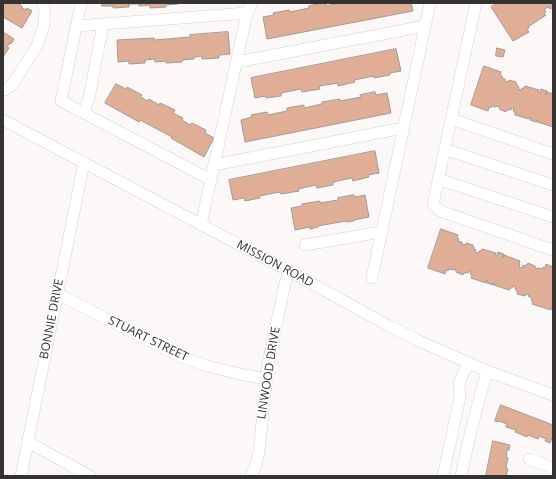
<!DOCTYPE html>
<style>
body{margin:0}
#map{position:relative;width:556px;height:479px;overflow:hidden;background:#fcf8f7;font-family:"Open Sans",sans-serif}
canvas{display:block}
.frame{position:absolute;inset:0;border:4px solid #343332;pointer-events:none}
</style>
<div id="map">
<canvas width="556" height="479"></canvas>
<div class="frame"></div>
</div>
<script>
const ctx = document.querySelector('canvas').getContext('2d');
ctx.lineJoin = 'round';
function paint(path, color) {
  ctx.fillStyle = color;
  ctx.fill(path, 'evenodd');
}
function strokePath(path, color, width, dash) {
  ctx.strokeStyle = color;
  ctx.lineWidth = width;
  ctx.lineCap = dash ? 'butt' : 'round';
  ctx.setLineDash(dash || []);
  ctx.stroke(path);
}
function label(font, color, halo, rows, align = 'center') {
  ctx.font = font + ' "Open Sans",sans-serif';
  ctx.lineWidth = 3;
  ctx.setLineDash([]);
  ctx.textBaseline = 'middle';
  ctx.strokeStyle = halo;
  ctx.fillStyle = color;
  for (const [text, x, y, turn = 0] of rows) {
    ctx.save();
    ctx.translate(x, y);
    ctx.rotate((+turn || 0) * Math.PI / 180);
    ctx.textAlign = isNaN(turn) ? turn : align;
    if (halo) ctx.strokeText(text, 0, 0);
    ctx.fillText(text, 0, 0);
    ctx.restore();
  }
}
const building = new Path2D(`
 M3 3H17L22 6 21 7 26 10 27 8 32 11 22 28 3 17Z
 M102 3H178V4L166 5V7L150 8V5L139 6V4H129V7L113 8V6H102Z
 M323 3H326V6L339 3H411L413 11 267 39 263 17 274 15 273 13 289 10 290 12 309 8V6Z
 M497 3H553V9L552 8 550 9 549 7 544 9 546 12 544 13 546 15 528 27 529 28 527 29 529 32 513 41 491 7Z
 M3 32 14 39 11 44 10 43 7 47 9 48 3 57Z
 M228 32 230 54 219 55V58L202 59V56L194 57V59L182 60V62L166 63V61L155 62V59L145 60V63L129 64V61L118 62 117 40 154 38 155 40 190 37V35Z
 M497 48 505 50 503 57 496 56Z
 M396 49 401 71 390 73V75L374 78V76L354 80 355 82 338 86V83L319 86 320 89 302 92 301 89 281 93V96L266 98V96L255 98 251 78Z
 M484 66 501 72 500 75 502 76V78L505 79V81L508 82 509 80 516 82V84H517V86L519 87 518 89 521 90 522 88H524L525 86 539 90 538 92 540 93 541 89 547 91 546 95 547 92 553 94V127L537 122 538 120H537L536 122 530 120 531 118 530 117 529 119 515 115V112L513 111 514 108H512L511 110 509 109V110H507L506 112 499 109 500 107 496 106V107L492 106 491 108 489 107 488 111 471 105Z
 M116 84 126 89 127 87 142 95 140 97 148 101 149 99 159 105 160 103 175 110 173 113 183 118 182 120 190 125 192 123 206 130 205 133 214 138 204 157 171 138 172 137 140 120 139 122 105 103Z
 M375 92 376 95 387 93 391 113 245 142 241 120 252 117 251 115 267 112 268 115 287 111V108L304 105V108L322 104V102L340 99V101L361 97 360 95Z
 M375 151 379 173 368 175 369 177 353 181 352 178 333 182V185L317 188 316 185 298 189 299 191 281 194 280 192 259 196 260 198 245 201 244 198 233 200 229 180Z
 M354 195 355 197 365 195 369 217 354 220V221L346 222V221L318 226V227L310 229V227L295 230 291 208 302 206V204L320 201V203L338 200V198Z
 M441 229 458 235 457 238 459 239 458 241 462 242V244L465 245 466 243 473 245V247H474V249L476 250 475 252 478 253 479 251H481L482 249 496 253 495 255 497 256 498 252 504 254 503 258 504 255 520 261 519 263 520 264 519 267 522 268 523 265 525 266V265H527L528 263 535 266V268L538 269V268L542 269 543 267 545 268 546 264 553 267V303L551 310 532 304 533 301 531 300 532 298 528 296 529 295 526 294 525 296 517 294 518 292 516 291 517 289H515V286H513L512 288H510L509 290 494 285 495 283H494L493 285 487 283 488 281 487 280 486 283 471 278 472 275 470 274 471 271H469L468 273 466 272V273H464L463 275 456 272V270L453 269V270L449 269 448 271 446 270 445 274 428 268Z
 M501 405 553 425V435L550 443 545 441 546 439 539 436 538 439 528 435 527 437 515 432 516 430 506 427 507 424 499 421 498 422 495 421Z
 M493 441 510 445 509 450H507L506 457 508 458 506 468 508 469 506 476H486Z`);
const minor = new Path2D(`
 M81 3 61 101 211 180
 M476 3 433 204 440 211 553 250
 M76 26 247 13
 M237 62 425 26
 M3 89 5 90 12 85 37 46 44 25 45 12 43 3
 M84 113 89 98 103 24
 M451 119 553 154
 M3 120 289 271 389 326 417 340 487 371 553 395
 M444 149 553 185
 M214 165 403 128
 M438 179 553 217
 M201 225 247 13 252 3
 M305 245 381 232
 M372 278 430 3
 M58 294 175 354 206 366 240 374 267 379
 M28 442 90 476
 M529 459 553 468
 M21 476 84 162
 M251 476 256 465 259 452 268 364 285 284 289 271
 M443 476 460 397 459 383 468 363
 M461 476 471 430 487 371`);
const streetNames = [
 ["MISSION ROAD",275,264,28],
 ["BONNIE DRIVE",52,319,-79],
 ["STUART STREET",148,339,26],
 ["LINWOOD DRIVE",269,373,-81]
];
paint(building, '#e0ad97');
strokePath(building, '#9e9b99', 1);
strokePath(minor, '#d4d0cf', 12);
strokePath(minor, '#fff', 11);
label('12px', '#343332', '#fff', streetNames);
</script>
